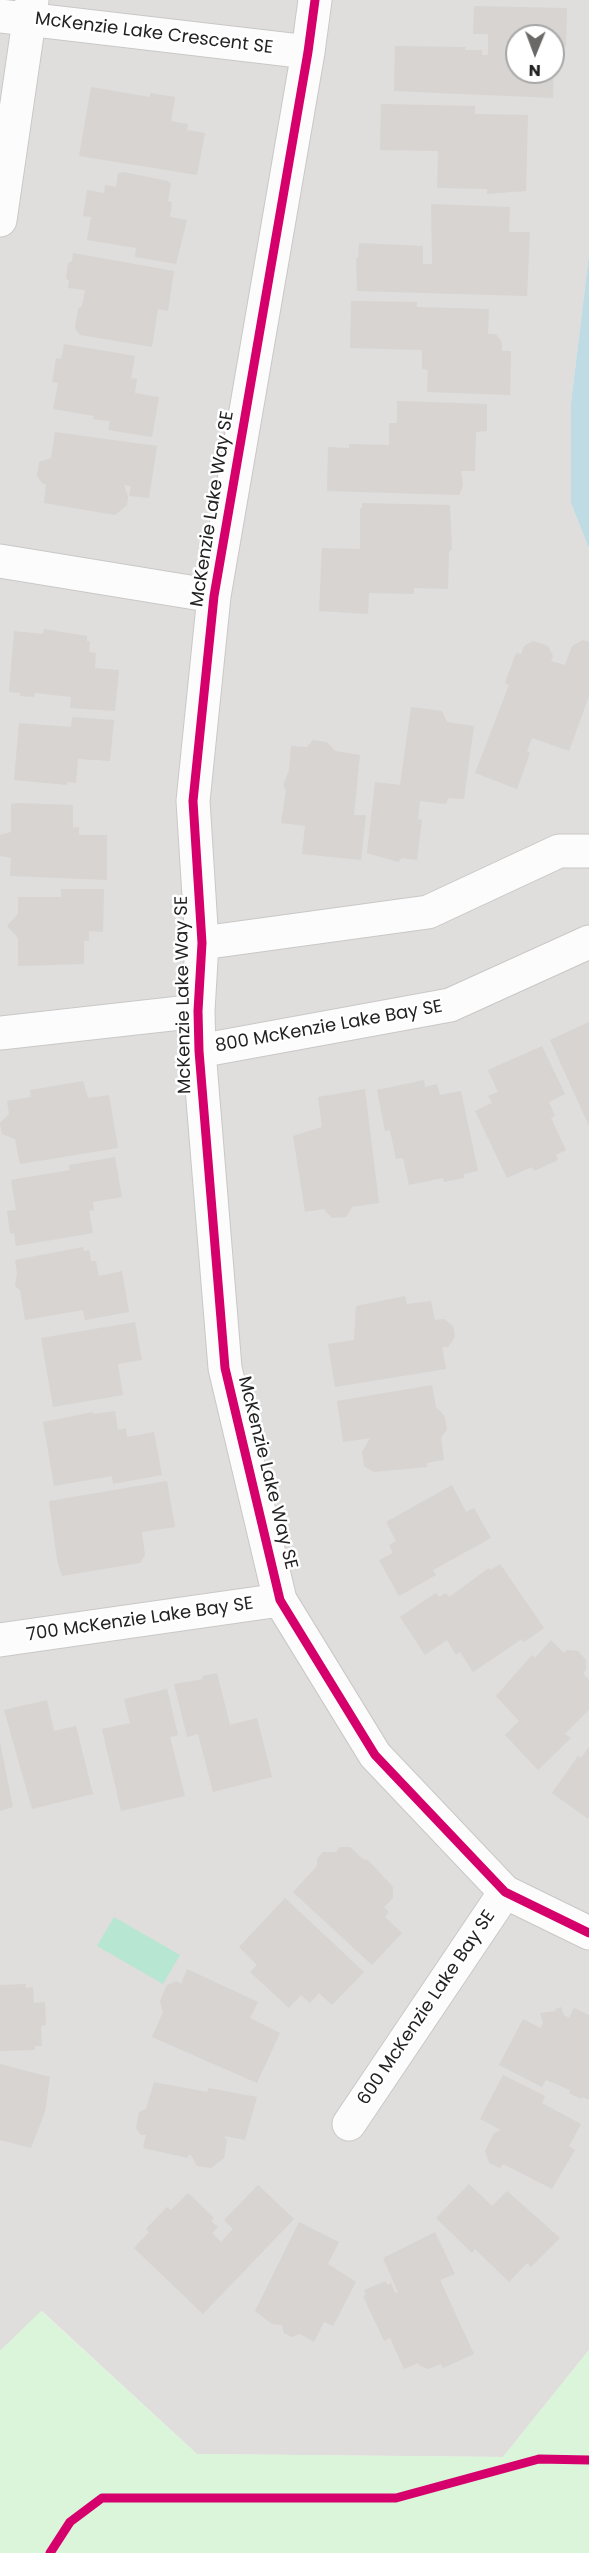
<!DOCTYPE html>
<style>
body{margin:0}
#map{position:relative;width:589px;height:2553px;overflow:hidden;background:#f0eeeb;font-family:Poppins,sans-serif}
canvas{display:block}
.north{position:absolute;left:505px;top:24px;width:60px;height:60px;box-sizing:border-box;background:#fff;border:2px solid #a7a7a7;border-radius:50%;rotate:181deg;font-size:16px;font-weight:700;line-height:24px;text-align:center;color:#222}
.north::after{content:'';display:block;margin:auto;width:21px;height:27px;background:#6a6968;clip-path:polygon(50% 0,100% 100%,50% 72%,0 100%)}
</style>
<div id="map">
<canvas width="589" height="2553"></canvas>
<div class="north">N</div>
</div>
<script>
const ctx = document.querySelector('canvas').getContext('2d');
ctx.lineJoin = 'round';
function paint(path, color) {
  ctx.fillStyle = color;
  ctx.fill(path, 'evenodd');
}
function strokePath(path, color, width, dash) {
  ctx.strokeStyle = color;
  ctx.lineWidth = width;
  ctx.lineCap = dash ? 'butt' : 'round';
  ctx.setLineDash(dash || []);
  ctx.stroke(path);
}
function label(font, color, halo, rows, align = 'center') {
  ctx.font = font + ' Poppins,sans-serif';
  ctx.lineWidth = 5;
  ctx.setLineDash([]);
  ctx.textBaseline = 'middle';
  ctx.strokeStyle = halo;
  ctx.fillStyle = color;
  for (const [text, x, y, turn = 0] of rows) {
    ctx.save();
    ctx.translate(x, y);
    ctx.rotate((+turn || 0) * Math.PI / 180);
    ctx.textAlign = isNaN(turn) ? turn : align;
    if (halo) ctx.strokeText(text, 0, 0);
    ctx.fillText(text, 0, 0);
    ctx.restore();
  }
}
const residential = new Path2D(`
 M0 0H589V254L571 403V503L589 549V2350L503 2457 197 2454 42 2311 0 2351ZM517 36H553V72H517Z`);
const park = new Path2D(`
 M41 2311 197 2454 503 2457 589 2350V2553H0V2351Z`);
const pitch = new Path2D(`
 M114 1917 180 1955 163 1984 97 1946Z`);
const water = new Path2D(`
 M589 254V549L571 503V403Z`);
const building = new Path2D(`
 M474 6 567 8 566 47H553V36H517V72H554L553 98 394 91 395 46 466 47 465 50H482V55H488V34H473Z
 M91 87 150 97V93L175 97 171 121 188 124 187 130 205 133 197 175 79 156Z
 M381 104 475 106V114L528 115 526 191 487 194V189L437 188 438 151 380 150Z
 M124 172 168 181 171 184 168 201 172 202 170 217 187 220 176 264 135 257 136 248 87 240 91 217 83 216 87 190 104 193 105 185 116 187 118 173Z
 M431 204 510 207 509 232H530L527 296 357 291 356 258H358L359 243 423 246V264H432Z
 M73 253 174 271 168 311 158 309 152 347 80 335 75 328 78 309 82 306 85 290 68 288 69 281 66 278 68 263 72 261Z
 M351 301 417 302V307L489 309 488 334H496L502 342V351H511L510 395 427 392 428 370 422 369V350L350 348Z
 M64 344 135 356 131 378 137 379 135 393 159 397 152 437 108 430 110 421 93 419 94 416 53 409 58 383 52 382 56 358 61 359Z
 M397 401 487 404V431L476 432 475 471H461L463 486 459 495 327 491 328 447 349 448V444L389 445V423H397Z
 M55 432 157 446 149 498 129 496 131 486 124 485 128 497 127 505 115 515 44 503 46 484H43L37 476 39 462 51 458Z
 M362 503 450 505 452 549 449 552 448 589 414 588V594L369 593 368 614 319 611 322 548 360 549V508H362Z
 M44 629 87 636V641H90L89 652 96 653 95 668 119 670 115 711 70 708 71 697 35 693 34 697 20 696V693L9 692 14 631 43 634Z
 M583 640 589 642V696L569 751 532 738 527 751 530 753 517 789 475 773 509 685 505 683 516 653 521 654 524 646 533 641 548 646 553 656 551 661 565 665 572 646Z
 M411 707 442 711 447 722 474 726 464 799 448 798 446 804 420 801 418 819 422 820 417 860 402 858 398 862 367 853 375 782 400 785Z
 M72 717 114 720 110 761 78 759 76 783 67 782V785L14 780 19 723 71 727Z
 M313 740 327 742 335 751 360 755 354 815H366L361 860 302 854 305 826 281 823 286 790 283 785 289 770 291 746 307 747Z
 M21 803 73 805V828L79 827V835H107V880L10 876 11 858 0 856V835L11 832V804Z
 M61 889H104L103 932 89 931V941H84V964L18 966V938L7 926 18 914V897H61Z
 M589 1022V1126L550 1040Z
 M542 1046 565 1094 549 1102 555 1116 551 1118 566 1150 556 1155 558 1160 534 1171 532 1167 507 1178 475 1111 492 1103 488 1096 498 1092 488 1070Z
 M424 1080 425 1087 437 1084 440 1095 461 1091 478 1171 464 1174V1178L444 1182 443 1178 409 1185 403 1158 396 1159 390 1130 385 1131 377 1090Z
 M83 1081 88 1098 109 1095 118 1148 20 1164 15 1139 2 1134 0 1123 9 1114 7 1101 31 1097 30 1090Z
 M365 1089 379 1203 352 1207 346 1217 332 1218 324 1209 305 1212 293 1136 322 1127 318 1097Z
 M115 1157 122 1197 93 1202 94 1210 89 1211 93 1233 16 1246 14 1233 10 1234 7 1211 16 1210 11 1180 70 1170 69 1165Z
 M83 1247 84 1251 89 1250 91 1261H96L99 1276 122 1271 129 1312 85 1320 83 1310 25 1320 20 1290 15 1286 17 1273 15 1260Z
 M405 1296 407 1304 431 1301 435 1320 444 1319 453 1326 455 1337 448 1347H442L446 1369 335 1387 328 1344 354 1340 356 1306Z
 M135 1322 142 1360 118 1364 123 1395 53 1407 41 1338Z
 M432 1385 436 1407 444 1415 447 1429 441 1438 444 1460 427 1463V1467L374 1472 364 1466 362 1452 370 1438 343 1442 337 1401Z
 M115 1411 118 1430 126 1428 127 1437 154 1432 162 1475 113 1484 112 1476 54 1486 43 1422 93 1412V1414Z
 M167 1481 175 1527 142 1532 145 1555 140 1563 62 1576 57 1560 49 1501Z
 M452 1485 466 1512 474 1508 491 1538 433 1570 436 1575 399 1596 379 1560 393 1553 389 1545 396 1541 386 1522Z
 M500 1564 544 1628 524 1642 522 1639 473 1672 460 1652 456 1655 447 1640 425 1655 400 1617 436 1593 439 1597 446 1593 449 1597 489 1568 491 1570Z
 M551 1640 564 1653 567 1650 578 1651 586 1660V1670L583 1673 589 1680V1710L565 1734 571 1738 538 1770 505 1735 519 1721 496 1696 532 1655 535 1658Z
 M217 1673 230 1725 257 1718 272 1777 213 1792 198 1734 187 1737 174 1684 203 1679 202 1676Z
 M167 1689 178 1735 170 1737 185 1796 121 1811 102 1729 130 1723 124 1699Z
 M47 1700 54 1731 76 1726 93 1794 32 1809 4 1710Z
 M0 1742 13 1807 0 1811Z
 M589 1747V1817L588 1819 552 1793 578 1756 581 1758Z
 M340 1847H350L363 1859 368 1860 393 1887V1898L384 1907 389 1912 385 1917 402 1933 372 1965 293 1892 317 1866V1859L323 1852H336Z
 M285 1898 364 1972 332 2005 319 1993 310 2003 301 1995 289 2008 250 1972 257 1965 239 1947Z
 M187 1969 258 2002 250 2018 280 2033 257 2083 152 2037 163 2012 160 2001 167 1985 177 1981 181 1984Z
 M26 1984V1988L33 1987 34 2003 45 2002 46 2025 41 2026 42 2046H35V2050L0 2051V1985Z
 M561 2007 564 2015 569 2018 574 2008 589 2015V2100L582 2097 581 2099 569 2093 570 2090 546 2080 542 2087 499 2065 523 2019 541 2028 543 2023 540 2013 556 2011 555 2009Z
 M0 2064 50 2077 45 2112 31 2148 0 2140Z
 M503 2075 545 2096 542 2103 581 2124 569 2146 575 2150 552 2189 503 2164 500 2168 489 2163 485 2151 494 2133 501 2130 480 2119Z
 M154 2082 207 2092 209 2088 257 2097 245 2140 224 2136 227 2140 224 2158 211 2168 197 2166 191 2155H188V2158L143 2148 146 2135H141L136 2128 139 2112 146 2109Z
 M469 2184 492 2206 507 2191 560 2238 531 2267 527 2263 509 2282 475 2249 472 2253 436 2218Z
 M258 2185 294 2219 203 2314 134 2248 149 2232 146 2229 167 2207 171 2210 188 2193 214 2218 211 2221 218 2227 212 2233 221 2242 233 2229 224 2220Z
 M299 2222 339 2242 328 2264 356 2282 333 2326 324 2322 314 2342 300 2334 292 2337 284 2333 282 2325 272 2324 255 2311Z
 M435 2232 455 2274 440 2280 474 2354 443 2368 441 2364 428 2369 420 2366 418 2363 404 2369 390 2338 384 2341 363 2296 366 2295 364 2290 386 2281 387 2285 391 2283 395 2293 398 2292 383 2258Z`);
const minor = new Path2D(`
 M315 0 308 52 214 596 193 801 202 943 198 1011 199 1051 225 1368 280 1600 375 1755 505 1892 589 1933
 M0 16 308 52
 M0 220 32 0
 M0 561 214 596
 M202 943 428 912 559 851H589
 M0 1033 198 1011
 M199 1051 450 1005 589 942
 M0 1640 280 1600
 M349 2124 505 1892`);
const cycleway = new Path2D(`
 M315 0 308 52 214 596 193 801 202 943 198 1011 199 1051 225 1368 280 1600 375 1755 505 1892 589 1933
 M50 2553 70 2522 102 2498H396L539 2459 589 2460`);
const streetNames = [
 ["McKenzie Lake Crescent SE",154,34,7],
 ["McKenzie Lake Way SE",213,509,-81],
 ["McKenzie Lake Way SE",184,995,-91],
 ["800 McKenzie Lake Bay SE",329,1027,-10],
 ["McKenzie Lake Way SE",267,1473,76],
 ["700 McKenzie Lake Bay SE",140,1620,-8],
 ["600 McKenzie Lake Bay SE",427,2008,-56]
];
paint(residential, '#dfdedc');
paint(park, '#daf5da');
paint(pitch, '#b7e6d2');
paint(water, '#bfdbe3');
paint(building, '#d7d4d2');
strokePath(minor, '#c9c8c7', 35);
strokePath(minor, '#fdfcfc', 33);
strokePath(cycleway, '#d6006c', 9);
label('18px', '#222', '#fff', streetNames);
</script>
